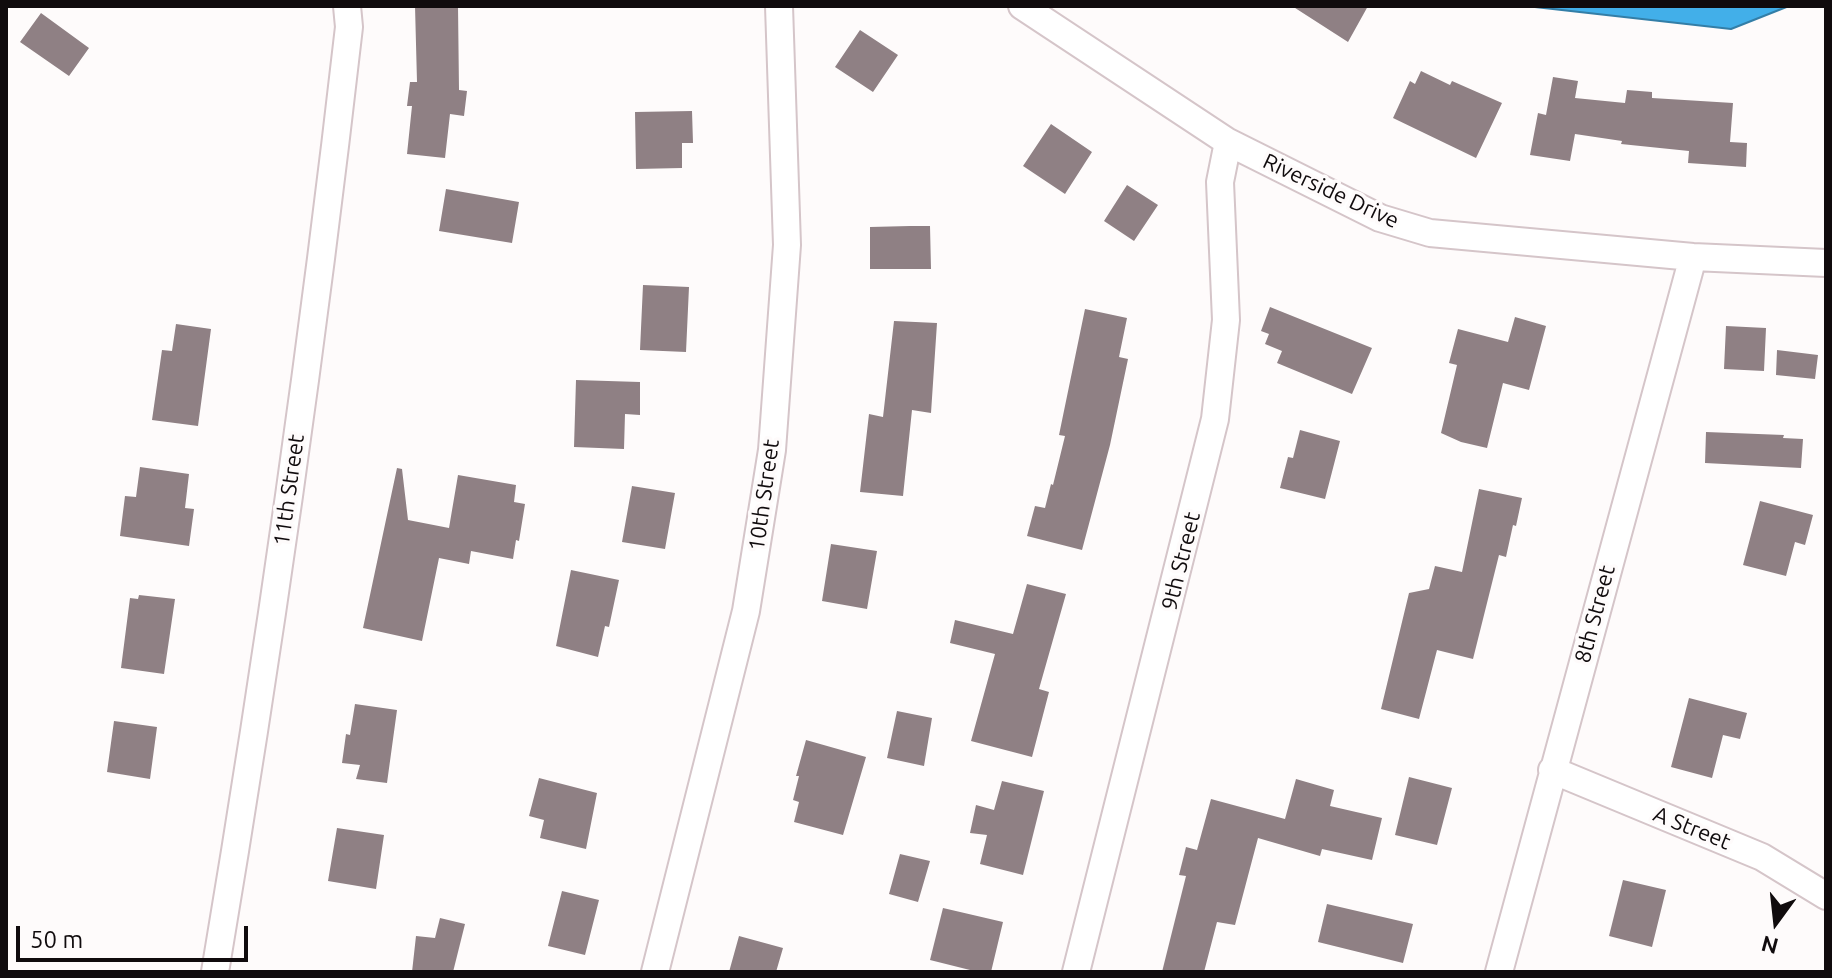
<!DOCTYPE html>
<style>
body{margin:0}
#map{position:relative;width:1832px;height:978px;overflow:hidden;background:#fefbfb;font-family:Ubuntu,sans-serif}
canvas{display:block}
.frame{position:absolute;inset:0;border:8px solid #100b0d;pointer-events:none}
.north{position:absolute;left:1736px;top:882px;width:80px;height:80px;-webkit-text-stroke:6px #fefbfb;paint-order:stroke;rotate:195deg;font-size:22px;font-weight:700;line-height:32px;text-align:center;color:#100b0d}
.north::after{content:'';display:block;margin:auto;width:28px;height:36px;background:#100b0d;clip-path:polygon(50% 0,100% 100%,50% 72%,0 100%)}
.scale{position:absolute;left:16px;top:926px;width:232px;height:36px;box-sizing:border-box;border:4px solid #100b0d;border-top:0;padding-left:10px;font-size:24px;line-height:28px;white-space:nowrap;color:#100b0d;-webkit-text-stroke:6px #fefbfb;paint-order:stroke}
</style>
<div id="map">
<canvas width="1832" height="978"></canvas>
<div class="frame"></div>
<div class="north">N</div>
<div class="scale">50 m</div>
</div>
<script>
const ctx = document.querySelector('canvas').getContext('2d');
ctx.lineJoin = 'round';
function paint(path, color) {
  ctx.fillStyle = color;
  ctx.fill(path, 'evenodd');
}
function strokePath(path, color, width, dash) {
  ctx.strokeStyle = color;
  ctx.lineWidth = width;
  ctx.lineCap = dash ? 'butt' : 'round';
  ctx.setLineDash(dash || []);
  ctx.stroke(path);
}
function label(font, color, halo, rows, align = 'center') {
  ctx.font = font + ' Ubuntu,sans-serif';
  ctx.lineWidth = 7;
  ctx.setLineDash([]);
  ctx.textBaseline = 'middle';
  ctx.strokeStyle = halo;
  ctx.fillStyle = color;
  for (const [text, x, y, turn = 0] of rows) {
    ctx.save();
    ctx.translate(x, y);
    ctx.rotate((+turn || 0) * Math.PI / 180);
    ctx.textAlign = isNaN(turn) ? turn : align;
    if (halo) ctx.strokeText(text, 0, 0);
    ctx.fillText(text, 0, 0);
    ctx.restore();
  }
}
const water = new Path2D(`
 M1526 6H1789L1731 29Z`);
const building = new Path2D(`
 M415 6H458L459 90 467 91 464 116 450 114 445 158 407 154 412 106H407L410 82H417Z
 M1292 6H1368L1348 42Z
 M41 13 89 48 69 76 20 42Z
 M860 30 898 55 873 92 835 67Z
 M1421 71 1450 85 1452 81 1502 103 1476 158 1393 118 1410 81 1415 84Z
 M1553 77 1578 81 1575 98 1625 103 1627 90 1652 92V98L1733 103 1730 142 1747 143 1746 167 1688 163 1689 151 1621 144 1622 141 1575 134 1570 161 1530 155 1538 113 1546 115Z
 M692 111 693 143H682V168L636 169 635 112Z
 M1051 124 1092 152 1065 194 1023 166Z
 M1127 185 1158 205 1134 241 1104 221Z
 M446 189 519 202 512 243 439 231Z
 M910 226H930L931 269H870V227Z
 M643 285 689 287 686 352 640 350Z
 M1270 307 1372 348 1352 394 1277 363 1282 351 1265 344 1269 334 1261 331Z
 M1085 309 1127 318 1119 357 1128 359 1110 445 1082 550 1027 536 1035 506 1045 508 1051 484 1053 485 1065 436 1059 435Z
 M1515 317 1546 326 1529 390 1503 383 1487 448 1461 442 1441 433 1457 365 1449 363 1458 329 1508 342Z
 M894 321 937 323 931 413 912 410 903 496 860 492 869 414 883 417Z
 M176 324 211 329 198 426 152 420 162 350 172 351Z
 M1726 326 1766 328 1764 371 1724 369Z
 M1777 350 1818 355 1815 379 1776 375Z
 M576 380 640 382V415L625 414 624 449 574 447Z
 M1300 430 1340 441 1325 499 1280 488 1288 457 1293 458Z
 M1706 432 1784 435 1783 438 1803 439 1801 468 1705 463Z
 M140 467 189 474 185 508 194 509 189 546 120 536 125 496 136 497Z
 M397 468 402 469 408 520 449 528 458 475 516 485 514 502 525 504 519 541 516 540 513 559 471 551 469 564 439 558 422 641 363 628Z
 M632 486 675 493 665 549 622 542Z
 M1479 489 1522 498 1516 526 1513 525 1506 557 1499 555 1473 659 1437 650 1419 719 1381 709 1409 593 1429 589 1435 566 1462 572Z
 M1760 501 1813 515 1805 545 1795 542 1786 576 1743 565Z
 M831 544 877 551 867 609 822 601Z
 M571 570 619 580 609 627 605 626 598 657 556 646Z
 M1027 584 1066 594 1039 689 1049 692 1032 757 971 741 995 654 950 643 955 620 1013 634Z
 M139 595 175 599 164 674 121 668 130 598 138 599Z
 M1689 698 1747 713 1740 739 1723 735 1712 778 1671 767Z
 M355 704 397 710 387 783 356 779 360 765 342 763 346 734 350 735Z
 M897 711 932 718 924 766 887 758Z
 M114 721 157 727 150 779 107 772Z
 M806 740 866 757 843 835 794 822 799 802 793 800 799 776H796Z
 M1409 777 1452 788 1437 845 1395 835Z
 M539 778 597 793 586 849 540 838 544 820 529 816Z
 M1296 779 1334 790 1330 806 1382 818 1372 860 1322 849 1320 856 1258 838 1235 925 1217 922 1204 972H1162L1186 876 1179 875 1186 847 1197 850 1211 799 1285 819Z
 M1002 781 1044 791 1023 875 980 864 987 835 970 833 976 805 994 810Z
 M337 828 384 835 376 889 328 881Z
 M900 854 930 861 918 902 889 894Z
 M1623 880 1666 890 1652 947 1609 936Z
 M562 891 599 900 585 955 548 946Z
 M1327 904 1413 924 1403 963 1318 942Z
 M943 908 1003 922 991 972H978L930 960Z
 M440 918 465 924 453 972H412L416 936 435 938Z
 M739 936 783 948 776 972H729Z`);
const path = new Path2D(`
 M1487 7V6`);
const minor = new Path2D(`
 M1022 6 1228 142 1380 218 1430 233 1693 257 1826 263
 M1552 770 1762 857 1826 896
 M215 972C268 658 313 343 349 27L347 6
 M655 972 746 611 772 450 787 245 779 6
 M1076 972 1215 419 1226 320 1220 182 1228 142
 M1499 972 1693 257`);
const streetNames = [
 ["Riverside Drive",1331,191,25],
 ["11th Street",289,490,-82],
 ["10th Street",764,495,-82],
 ["9th Street",1181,561,-76],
 ["8th Street",1595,614,-75],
 ["A Street",1692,828,22]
];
paint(water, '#42afe9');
strokePath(water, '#337ea7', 2);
paint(building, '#8f8084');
strokePath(minor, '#d5c5c9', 30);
strokePath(path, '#888585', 5, [4, 6]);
strokePath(minor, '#fff', 26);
label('22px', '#100b0d', '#fefbfb', streetNames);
</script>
